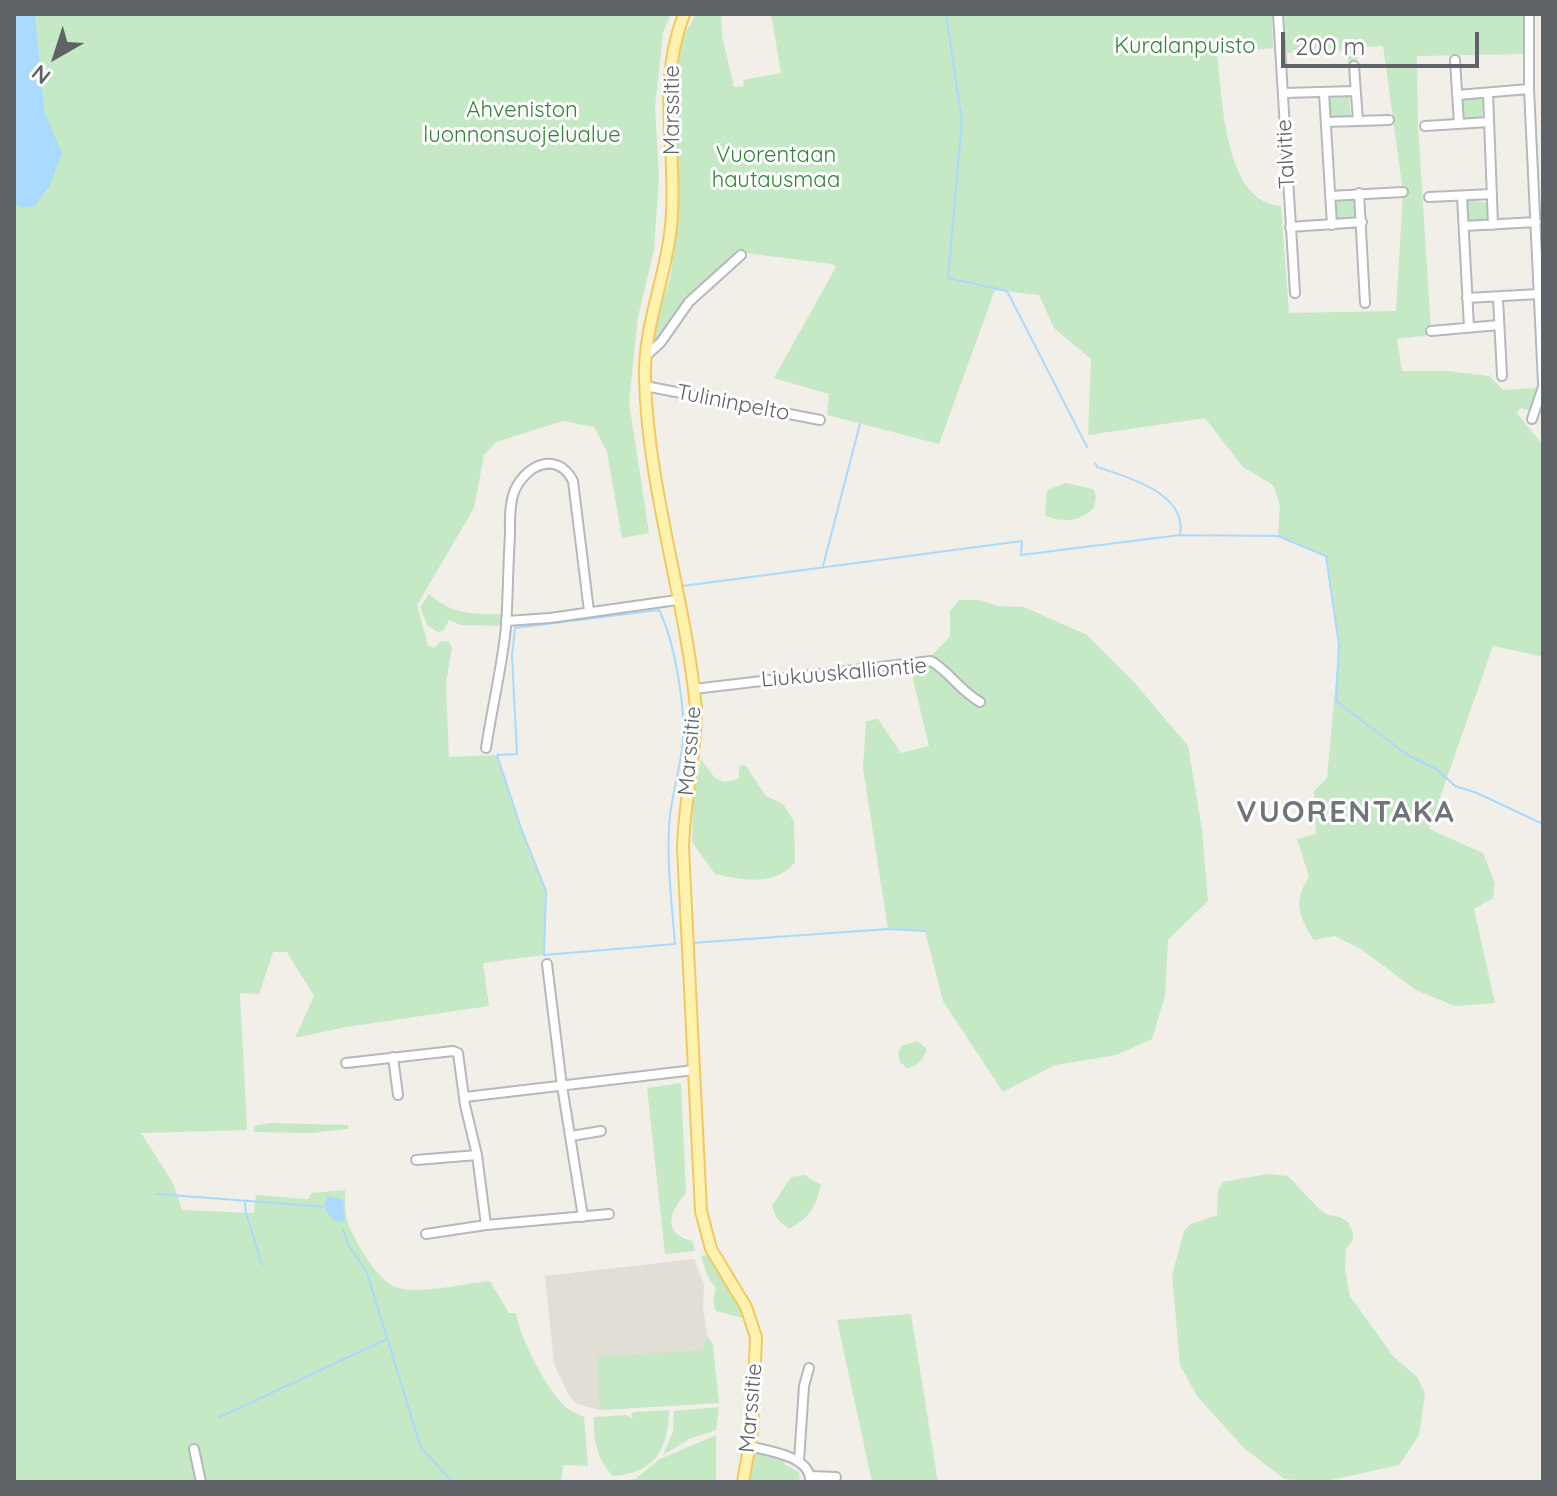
<!DOCTYPE html>
<style>
body{margin:0}
#map{position:relative;width:1557px;height:1496px;overflow:hidden;background:#f1efe8;font-family:Quicksand,sans-serif}
canvas{display:block}
.frame{position:absolute;inset:0;border:16px solid #5f6368;pointer-events:none}
.north{position:absolute;left:16px;top:16px;width:80px;height:80px;-webkit-text-stroke:6px #fff;paint-order:stroke;rotate:219deg;font-size:22px;font-weight:700;line-height:32px;text-align:center;color:#5f6368}
.north::after{content:'';display:block;margin:auto;width:28px;height:36px;background:#5f6368;clip-path:polygon(50% 0,100% 100%,50% 72%,0 100%)}
.scale{position:absolute;left:1281px;top:32px;width:198px;height:36px;box-sizing:border-box;border:4px solid #5f6368;border-top:0;padding-left:10px;font-size:24px;line-height:28px;white-space:nowrap;color:#5f6368;-webkit-text-stroke:6px #fff;paint-order:stroke}
</style>
<div id="map">
<canvas width="1557" height="1496"></canvas>
<div class="frame"></div>
<div class="north">N</div>
<div class="scale">200 m</div>
</div>
<script>
const ctx = document.querySelector('canvas').getContext('2d');
ctx.lineJoin = 'round';
function paint(path, color) {
  ctx.fillStyle = color;
  ctx.fill(path, 'evenodd');
}
function strokePath(path, color, width, dash) {
  ctx.strokeStyle = color;
  ctx.lineWidth = width;
  ctx.lineCap = dash ? 'butt' : 'round';
  ctx.setLineDash(dash || []);
  ctx.stroke(path);
}
function label(font, color, halo, rows, align = 'center') {
  ctx.font = font + ' Quicksand,sans-serif';
  ctx.lineWidth = 6;
  ctx.setLineDash([]);
  ctx.textBaseline = 'middle';
  ctx.strokeStyle = halo;
  ctx.fillStyle = color;
  for (const [text, x, y, turn = 0] of rows) {
    ctx.save();
    ctx.translate(x, y);
    ctx.rotate((+turn || 0) * Math.PI / 180);
    ctx.textAlign = isNaN(turn) ? turn : align;
    if (halo) ctx.strokeText(text, 0, 0);
    ctx.fillText(text, 0, 0);
    ctx.restore();
  }
}
const education = new Path2D(`
 M694 1259 704 1284 703 1308 718 1399 714 1403 600 1410 577 1404 569 1395 554 1364 545 1276Z`);
const green = new Path2D(`
 M14 14H671L663 33 655 108 659 177 654 250 638 317 629 402 649 533 622 538 607 452 594 427 563 421 496 442 484 455 474 508 417 605 428 645 434 648 440 642 448 641 452 647 446 684 449 757 497 755 521 828 546 891 544 955 483 963 489 1006 346 1027 295 1038 314 996 287 952H273L259 994 240 993 247 1130 141 1133 173 1183 182 1210 254 1213 256 1195 308 1199 312 1193 345 1190C345 1198 345 1207 346 1215 349 1234 379 1284 398 1288 423 1294 463 1284 490 1281L509 1313H516C519 1336 548 1393 567 1408 572 1412 579 1414 584 1417L588 1466 563 1465 561 1482H14V203L21 208 35 206 50 185Z
 M695 14H721L722 36 734 87 744 86 743 80 781 73 771 14H1272L1273 48 1217 54C1223 97 1223 203 1281 206L1289 313 1396 311 1403 192 1383 46 1358 47 1357 66H1349L1347 50 1287 53 1284 14H1524L1523 54 1417 56 1418 126 1431 331 1430 335 1397 339 1402 371H1447L1489 376 1503 390 1537 388 1529 410 1520 408 1517 413 1543 445V654L1540 656 1493 646 1429 829 1483 853 1495 884 1493 898 1474 909 1495 1003 1455 1006 1416 990 1361 949 1335 936 1314 940C1299 918 1293 900 1309 877L1297 839 1316 834 1314 791 1327 778 1339 645 1326 556 1278 536 1280 505 1273 485 1243 467 1205 418 1088 435 1091 359 1054 328 1039 295 995 290 939 444 827 415 829 394 774 378 836 267 832 264 738 252 688 298 651 348 659 311 670 279 679 214 672 90 683 35 691 24Z
 M1327 96H1349L1351 118 1328 117Z
 M1463 99H1483L1482 120H1463Z
 M1353 198 1357 209 1356 218 1335 222 1333 199Z
 M1468 200 1488 203V221L1468 222 1465 204Z
 M1066 483 1093 489 1096 496 1094 508C1078 522 1066 523 1045 516L1047 490Z
 M429 594C455 616 472 614 505 614L506 626 461 625 449 620 443 631 438 632 427 625 420 607Z
 M959 600H980L997 606 1024 607 1087 635 1133 681 1188 746 1202 830 1208 901 1168 940 1165 996 1152 1039 1116 1055 1055 1065 1003 1092 943 1001 925 931 888 929 863 768 866 721 878 719 901 753 929 746 912 675 950 637V611Z
 M701 759 714 777 724 782 738 779 740 765 746 766 766 796 783 804 794 821 795 862C775 887 743 880 715 874L692 842 693 800Z
 M918 1041 927 1050C922 1061 918 1066 907 1068L900 1062 898 1053 901 1046Z
 M681 1083 686 1193C670 1211 661 1233 692 1241L695 1251 665 1254 647 1088Z
 M270 1123 348 1125V1129L310 1133 254 1132V1126Z
 M1268 1174 1288 1176 1320 1210 1328 1215 1340 1217 1348 1222 1353 1232V1240L1346 1249 1345 1269 1350 1296 1393 1356 1418 1378 1425 1394 1419 1435 1399 1465 1322 1482 1284 1479 1244 1448 1197 1396 1180 1365 1172 1275 1184 1231 1191 1224 1217 1215 1218 1190 1223 1182Z
 M804 1175 821 1185C816 1206 809 1219 789 1229L777 1219 772 1206 791 1177Z
 M707 1255 744 1314 743 1318 716 1311 713 1301 716 1288 708 1277 701 1256Z
 M911 1314 938 1482H872L837 1320Z
 M709 1338 713 1345 719 1403 600 1410 597 1357 705 1350 704 1340Z
 M719 1407 716 1430 689 1439 663 1455 673 1432 674 1411Z
 M669 1410C668 1450 655 1473 613 1476 597 1459 593 1440 594 1417L627 1415 633 1419 631 1413 635 1412Z
 M716 1435V1482H612L635 1479 660 1459Z
 M755 1452 785 1461 784 1464 799 1472 800 1482H747Z`);
const water = new Path2D(`
 M14 14H35L44 111 62 153 49 187 35 206 21 208 14 203Z
 M328 1196 343 1200 345 1222H336C328 1214 321 1208 328 1196Z`);
const stream = new Path2D(`
 M946 14 962 121 948 278 1007 291 1087 447
 M1095 463 1097 467C1127 477 1188 493 1180 535L1278 536 1326 556 1339 645 1336 701 1406 754 1438 770 1455 786 1477 793 1543 824
 M823 566 860 424
 M683 586 1022 541 1021 555 1180 535
 M659 610C675 642 687 713 682 748 679 774 670 801 669 827 667 866 672 905 675 944L544 955 546 891 521 828 497 755 517 754 512 656 515 628Z
 M692 943 888 929 925 931
 M157 1194 327 1207
 M245 1202 246 1213 262 1265
 M343 1230 348 1244 367 1273 421 1448 453 1482
 M220 1417 387 1339`);
const minor = new Path2D(`
 M1278 14 1295 293
 M1529 14V89L1543 383
 M1455 60 1459 124
 M1354 66 1358 121
 M1283 93 1355 91
 M1324 93 1332 225
 M1488 93 1493 225
 M1457 95 1529 89
 M1326 122 1389 120
 M1425 126 1489 122
 M1359 193 1365 303
 M1330 196 1403 192
 M1462 196 1469 327
 M1429 197 1492 194
 M1464 226 1536 222
 M1290 227 1362 222
 M1467 298 1539 294
 M1498 298 1502 376
 M1431 331 1499 325
 M647 355 661 342 689 302 741 255
 M645 386 820 420
 M1532 419 1543 387
 M506 621 550 618 677 600
 M694 689 931 661C950 672 959 690 980 702
 M486 748C492 708 502 667 506 627 508 597 508 565 510 535 510 521 509 506 514 492 525 465 557 450 573 481L589 611
 M547 964 562 1086 583 1217
 M393 1057 398 1095
 M346 1063 453 1051 458 1053 465 1105 477 1155 486 1225
 M465 1097 694 1070
 M571 1136 601 1131
 M416 1160 477 1155
 M426 1234 486 1225 609 1214
 M750 1446C770 1452 812 1456 810 1482
 M194 1449 201 1482
 M799 1461 804 1386 809 1368
 M811 1476 836 1477`);
const major = new Path2D(`
 M684 14C657 86 676 140 672 212 670 269 643 323 645 379 648 491 686 599 696 709 696 756 684 801 683 848L701 1211 711 1249 746 1307 756 1337 752 1432 743 1482`);
const parkNames = [
 ["Kuralanpuisto",1185,46],
 ["Ahveniston",522,110],
 ["luonnonsuojelualue",522,135],
 ["Vuorentaan",776,155],
 ["hautausmaa",776,180]
];
const streetNames = [
 ["Marssitie",672,110,-90],
 ["Talvitie",1286,154,-93],
 ["Tulininpelto",733,403,11],
 ["Liukuuskalliontie",844,673,-5],
 ["Marssitie",690,751,-85],
 ["Marssitie",751,1408,-85]
];
const districtNames = [
 ["VUORENTAKA",1346,813]
];
paint(education, '#e1ded6');
paint(green, '#c5e8c5');
paint(water, '#aadaff');
strokePath(stream, '#aadaff', 2);
strokePath(minor, '#b5b8bc', 12);
strokePath(major, '#f2c960', 14);
strokePath(minor, '#fff', 8);
strokePath(major, '#fff2af', 10);
label('22px', '#348238', '#fff', parkNames);
label('22px', '#5f6368', '#fff', streetNames);
ctx.letterSpacing = '2px';
label('bold 30px', '#70757a', '#fff', districtNames);
ctx.letterSpacing = '0px';
</script>
